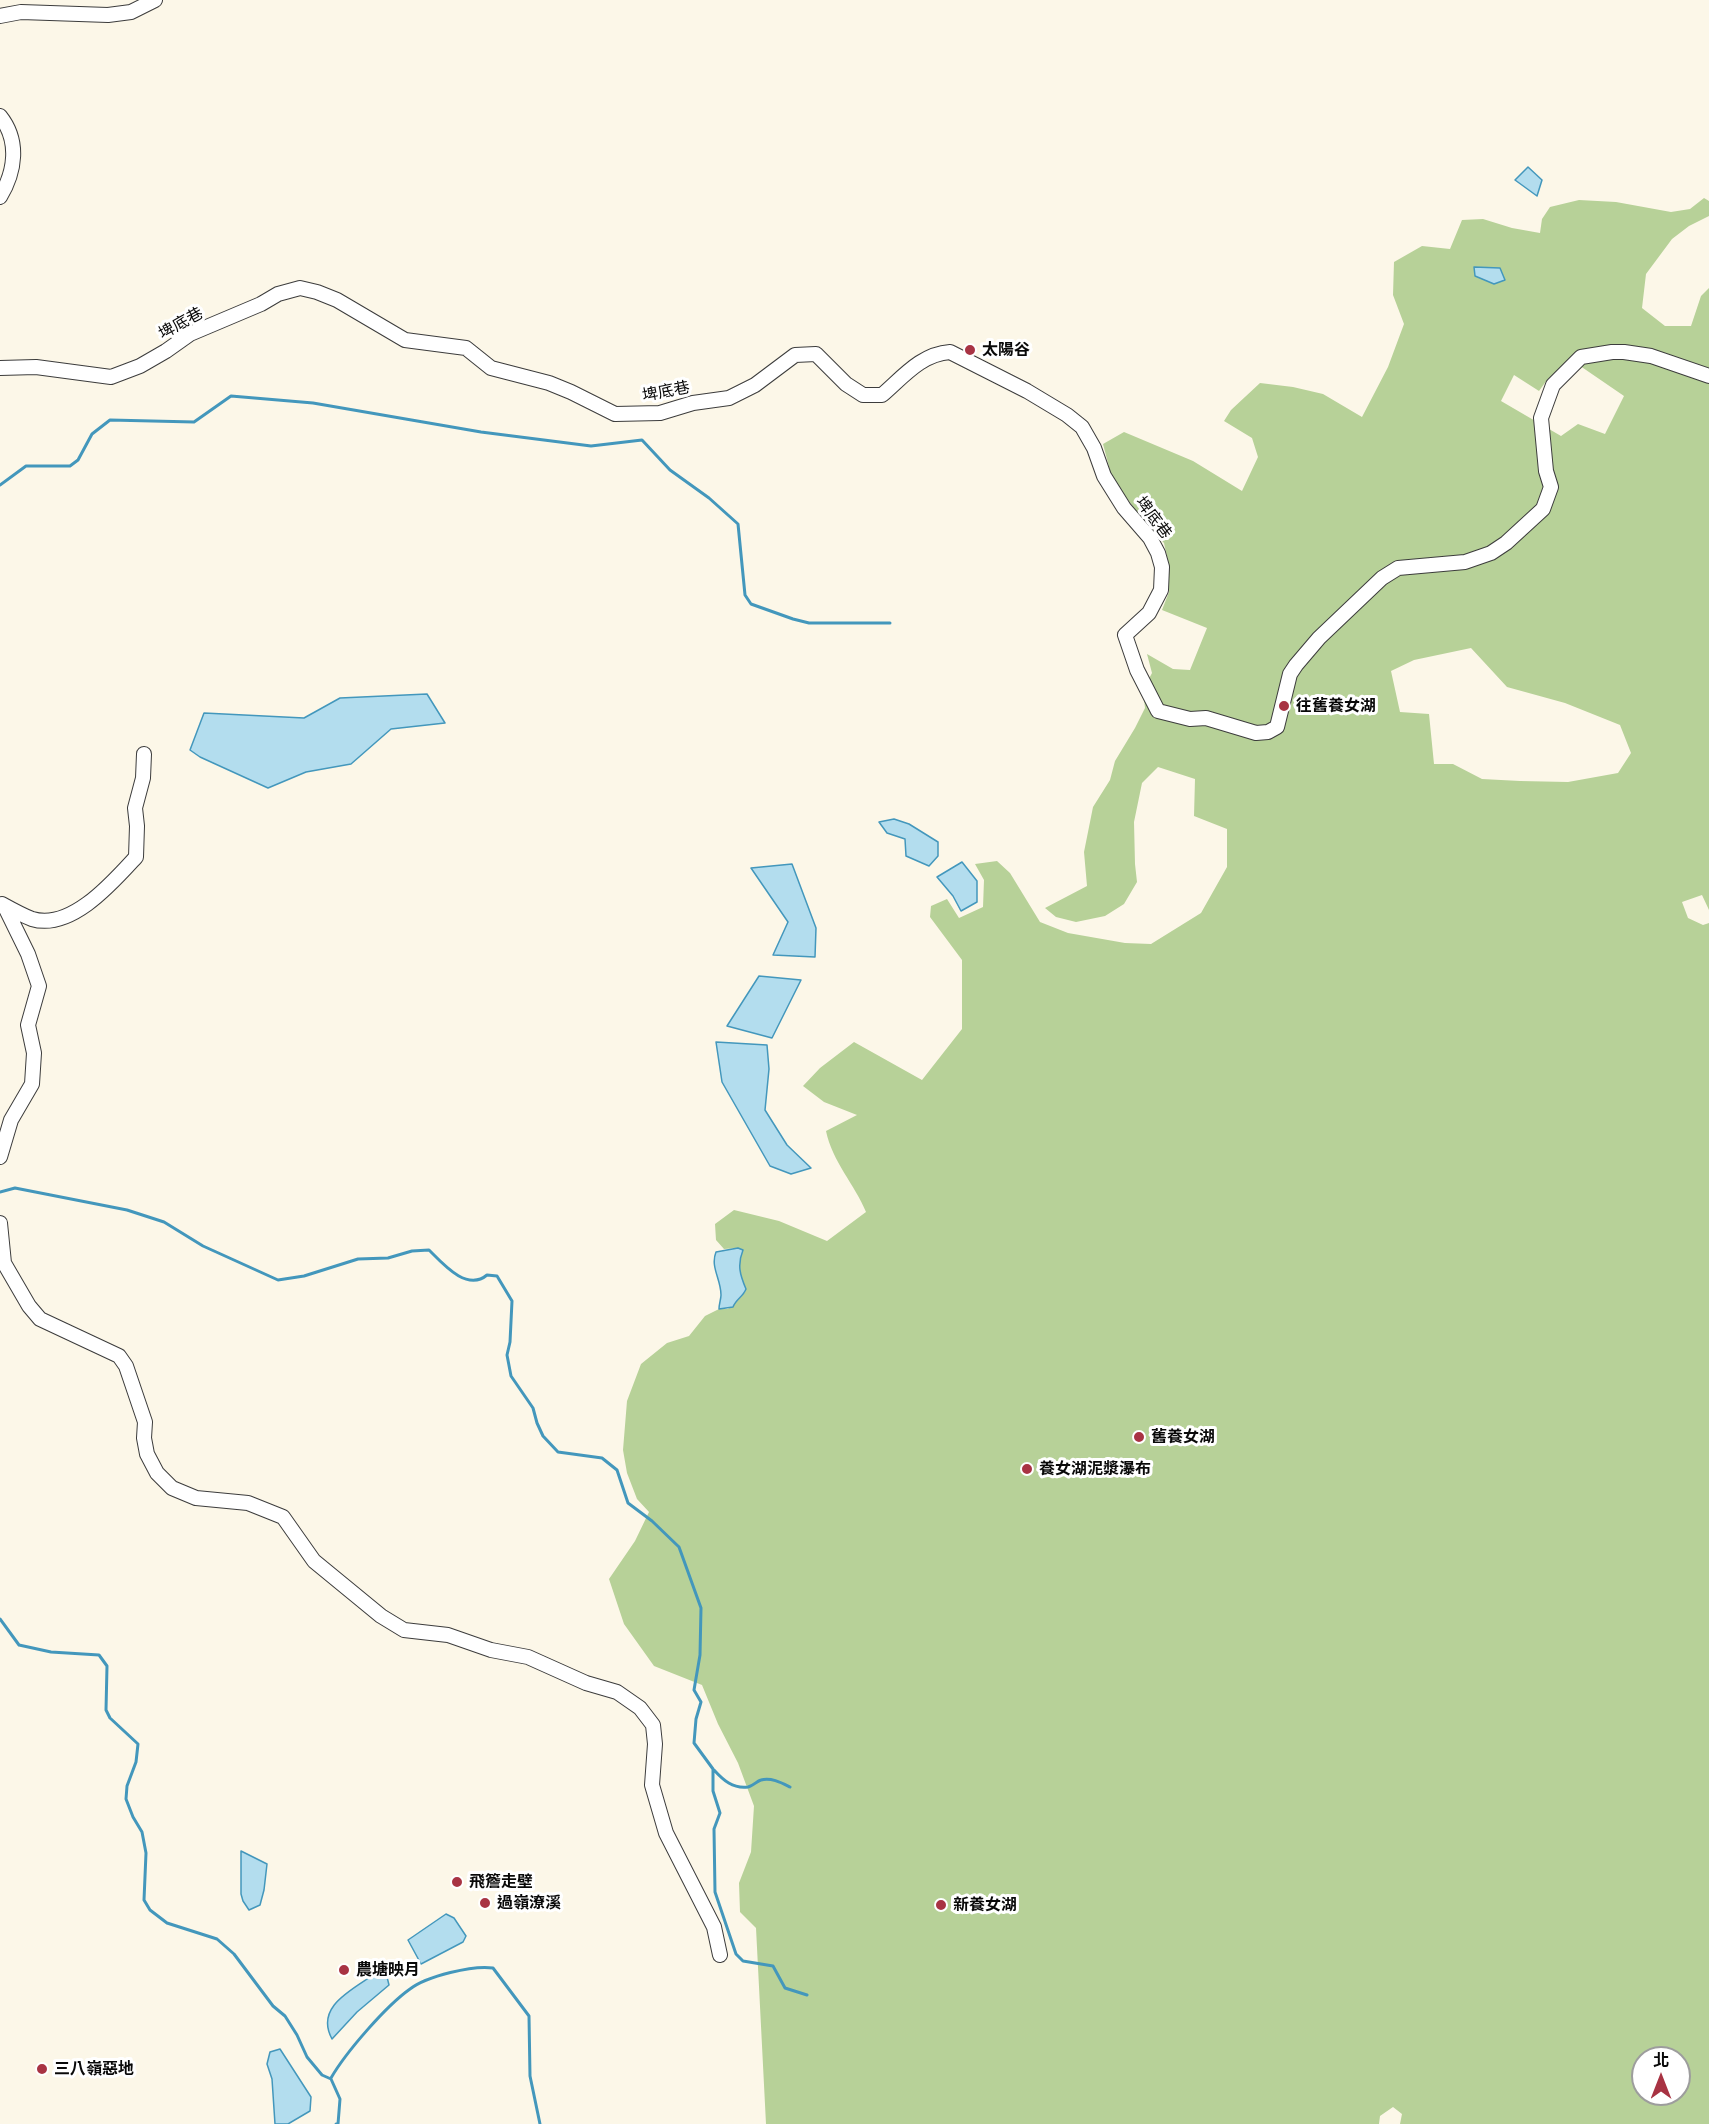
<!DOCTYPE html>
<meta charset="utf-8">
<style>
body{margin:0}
#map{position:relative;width:1709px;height:2124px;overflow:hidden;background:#fcf7e8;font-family:"Libre Baskerville","Noto Sans TC",serif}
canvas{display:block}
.north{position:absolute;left:1631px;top:2046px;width:60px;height:60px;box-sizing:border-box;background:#fff;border:2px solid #9d9d9d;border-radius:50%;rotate:0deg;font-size:16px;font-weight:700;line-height:24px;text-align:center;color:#090909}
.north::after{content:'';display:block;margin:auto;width:21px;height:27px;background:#a83343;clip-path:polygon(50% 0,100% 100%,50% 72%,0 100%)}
</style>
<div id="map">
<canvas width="1709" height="2124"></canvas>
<div class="north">北</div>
</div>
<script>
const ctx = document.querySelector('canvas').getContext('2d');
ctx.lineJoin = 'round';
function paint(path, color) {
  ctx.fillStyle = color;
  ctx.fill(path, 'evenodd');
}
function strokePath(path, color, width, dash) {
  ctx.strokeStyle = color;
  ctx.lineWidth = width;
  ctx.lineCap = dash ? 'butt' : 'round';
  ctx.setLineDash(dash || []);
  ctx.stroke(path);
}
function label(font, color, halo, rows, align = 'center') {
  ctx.font = font + ' "Libre Baskerville","Noto Sans TC",serif';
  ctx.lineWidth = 6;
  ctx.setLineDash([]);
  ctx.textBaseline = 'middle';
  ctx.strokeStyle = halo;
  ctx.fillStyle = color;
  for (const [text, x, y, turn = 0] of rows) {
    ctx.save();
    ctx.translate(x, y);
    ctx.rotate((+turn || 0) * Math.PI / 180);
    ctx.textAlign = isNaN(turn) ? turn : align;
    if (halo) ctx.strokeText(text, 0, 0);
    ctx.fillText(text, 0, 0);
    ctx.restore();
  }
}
const forest = new Path2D(`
 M1704 198 1709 201V216L1689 226 1672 239 1646 274 1642 308 1665 326H1691L1701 296 1709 288V910L1702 895 1682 902 1688 918 1703 925 1709 923V2124H1400L1402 2114 1393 2107 1380 2116 1379 2124H766L756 1928 740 1912 739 1883 751 1852 754 1806 738 1763 718 1724 702 1685 654 1666 624 1624 609 1579 635 1541 649 1512 637 1499 627 1473 623 1450 627 1401 641 1364 667 1343 689 1336 705 1316 719 1309H728C734 1303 743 1297 746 1290L739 1272 738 1248 724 1249 716 1240 715 1224 734 1210 779 1221 827 1241 866 1212C855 1185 832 1161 826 1131L857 1115 824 1102 803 1086 820 1068 854 1042 922 1080 962 1029V960L930 917 931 906 947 899 959 918 983 907 984 880 975 864 997 861 1010 873 1040 922 1068 933 1125 943 1151 944 1201 913 1227 867V829L1194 816 1195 779 1158 767 1142 783 1134 822 1135 864 1137 882 1124 904 1105 916 1076 922 1056 917 1045 908 1087 886 1084 852 1093 807 1110 780 1115 761 1135 728 1145 708 1143 690 1152 673 1147 654 1173 669 1190 670 1207 628 1162 610 1169 592 1168 561 1164 543 1140 516 1112 478 1103 444 1124 432 1193 461 1242 491 1258 457 1252 438 1224 421 1231 410 1260 383 1293 387 1323 394 1362 417 1388 367 1404 324 1393 295 1394 262 1422 246 1450 249 1462 220 1483 219 1512 228 1540 233 1542 219 1550 207 1579 200 1616 202 1671 212 1690 209ZM1570 359 1624 396 1605 434 1578 424 1561 436 1501 401 1514 375 1539 391 1547 380ZM1471 648 1507 687 1565 703 1620 725 1631 753 1618 773 1568 782 1520 781 1482 779 1453 764H1434L1429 714 1400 712 1391 671 1414 660ZM1643 2058H1679V2094H1643Z`);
const water = new Path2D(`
 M1528 167 1542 180 1537 196 1515 180Z
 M1474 267 1500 268 1505 280 1494 284 1475 276Z
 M427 694 445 723 391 729 351 764 306 772 268 788 200 757 190 750 204 713 304 718 340 698Z
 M894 819 909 824 938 842V856L929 866 906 856 905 839 887 833 879 822Z
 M962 862 977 881V902L961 911 953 896 937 877Z
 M792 864 816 928 815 957 773 955 788 922 751 868Z
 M759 976 801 980 772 1038 727 1026Z
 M716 1042 767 1045 769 1069 765 1110 787 1145 811 1168 791 1174 770 1166 722 1082Z
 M738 1248 743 1250C737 1265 740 1275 746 1289 743 1297 736 1299 733 1307L719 1309C719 1304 721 1299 721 1295 721 1279 710 1267 716 1252Z
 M241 1851 267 1864 264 1890 260 1905 249 1910 243 1901 241 1894Z
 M446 1914 454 1918 466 1936 463 1942 421 1964 408 1940Z
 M376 1973 387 1977 389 1985 357 2012 332 2039C314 2006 354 1989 376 1973Z
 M280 2049 311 2097 310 2111 288 2124H275L272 2079 267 2064 270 2052Z`);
const stream = new Path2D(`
 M0 485 26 466H70L78 460 92 434 110 420 194 422 231 396 313 403 481 432 591 446 642 440 670 470 709 498 738 524 745 595 751 604 793 619 809 623H890
 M0 1192 15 1188 127 1210 164 1222 203 1246 278 1280 304 1276 358 1259 388 1258 412 1251 429 1250C443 1264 467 1292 487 1275L497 1276 512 1301 510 1342 507 1355 511 1376 533 1408 537 1423 543 1436 558 1452 602 1458 617 1470 628 1503 652 1521 679 1547 701 1608 700 1655 694 1690 701 1702 696 1719 694 1743 713 1769V1791L720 1813 714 1829 715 1892 736 1954 743 1961 773 1966 785 1988 807 1995
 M0 1619 19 1645 51 1652 99 1655 107 1666 106 1710 110 1718 138 1744 136 1762 127 1786 126 1799 133 1817 142 1832 146 1853 144 1900 150 1910 167 1923 217 1939 234 1954 273 2006 285 2016 297 2035 307 2057 322 2075 331 2079 340 2099 338 2124H336
 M714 1770C723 1780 733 1789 748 1787 753 1786 757 1781 761 1780 771 1777 782 1783 790 1787
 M331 2078C346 2052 386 2006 410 1989 427 1976 473 1965 493 1968L529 2016 530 2076 540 2124`);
const minor = new Path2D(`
 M0 16 21 12 108 15 131 12 155 0
 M0 116C20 141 15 172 0 197
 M0 368 36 367 111 377 140 366 166 351 190 334 261 304 278 294 300 288 317 292 337 300 405 340 466 348 491 368 549 383 571 392 615 414 660 413 693 403 729 398 755 385 795 355 816 354 846 384 863 395H882C903 377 921 354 950 352L1027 391 1067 415 1082 427 1094 448 1104 476 1124 508 1150 538 1158 553 1162 567 1161 590 1149 613 1125 635 1137 670 1158 711 1190 719 1206 718 1256 733 1268 732 1277 727 1290 674 1296 665 1319 638 1382 578 1398 568 1465 562 1491 553 1506 543 1543 509 1551 487 1546 471 1541 418 1553 385 1581 357 1612 352H1624L1651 356 1709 376
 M2 904C11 909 22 915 32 919 71 931 113 882 136 857L137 826 135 808 143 778 144 754
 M0 1157 11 1120 32 1084 34 1053 28 1025 39 986 28 954 4 905
 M0 1223 4 1263 29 1306 40 1319 119 1356 126 1366 145 1422 144 1438 147 1454 157 1473 172 1488 196 1498 248 1503 283 1517 314 1561 381 1616 404 1630 448 1635 491 1650 528 1657 586 1683 617 1692 640 1708 653 1725 655 1744 652 1785 666 1833 714 1927 720 1955`);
const markers = [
 [970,350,6,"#a83343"],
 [1284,706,6,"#a83343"],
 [1139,1437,6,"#a83343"],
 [1027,1469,6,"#a83343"],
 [457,1882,6,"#a83343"],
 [485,1903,6,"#a83343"],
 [941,1905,6,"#a83343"],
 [344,1970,6,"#a83343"],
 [42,2069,6,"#a83343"]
];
const streetNames = [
 ["埤底巷",181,324,-29],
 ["埤底巷",666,392,-11],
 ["埤底巷",1153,518,53]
];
const poiNames = [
 ["太陽谷",982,350],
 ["往舊養女湖",1296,706],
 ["舊養女湖",1151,1437],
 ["養女湖泥漿瀑布",1039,1469],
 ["飛簷走壁",469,1882],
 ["過嶺潦溪",497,1903],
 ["新養女湖",953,1905],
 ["農塘映月",356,1970],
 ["三八嶺惡地",54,2069]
];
paint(forest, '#b7d198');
paint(water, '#b3ddee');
strokePath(water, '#4397bc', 1.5);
strokePath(stream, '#4397bc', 3);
strokePath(minor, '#3c3c3c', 16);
strokePath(minor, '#fff', 14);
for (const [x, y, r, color] of markers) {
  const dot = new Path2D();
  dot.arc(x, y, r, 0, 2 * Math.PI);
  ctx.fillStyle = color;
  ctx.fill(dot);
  strokePath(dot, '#fff', 2);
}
label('16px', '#090909', '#fff', streetNames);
label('bold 16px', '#090909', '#fff', poiNames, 'left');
</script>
